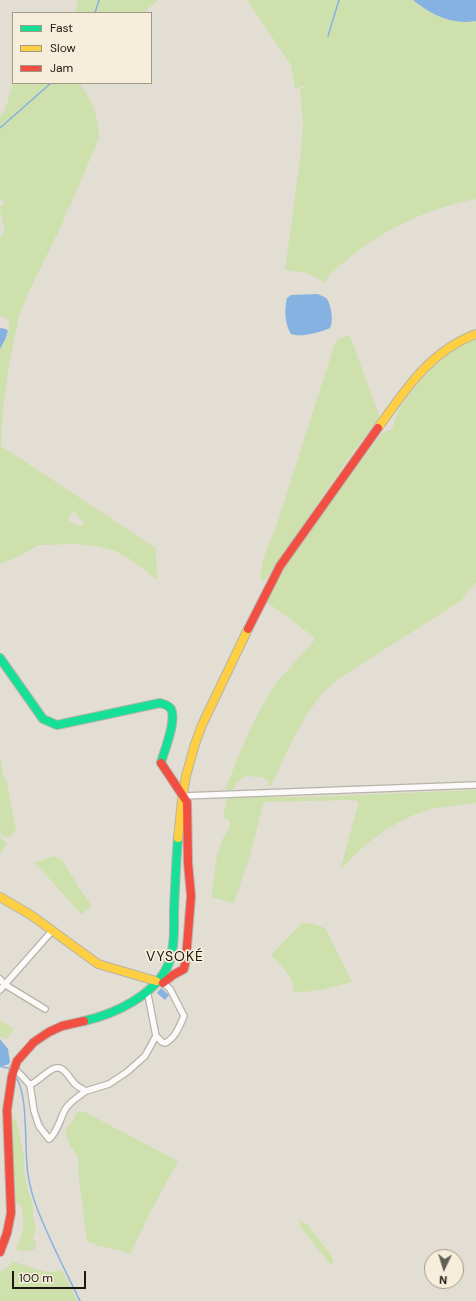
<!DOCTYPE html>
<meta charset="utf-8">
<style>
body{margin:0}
#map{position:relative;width:476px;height:1301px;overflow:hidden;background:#e2ded3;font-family:"DM Sans",sans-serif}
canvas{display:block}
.legend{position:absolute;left:12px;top:12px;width:140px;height:72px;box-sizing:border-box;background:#f6eeda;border:1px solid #9f998a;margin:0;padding:5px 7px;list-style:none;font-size:12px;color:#1c1912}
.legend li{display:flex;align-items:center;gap:8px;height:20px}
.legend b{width:20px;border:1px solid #9f998a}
.north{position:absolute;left:424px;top:1249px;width:40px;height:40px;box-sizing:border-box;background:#f6eeda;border:1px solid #9f998a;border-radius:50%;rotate:184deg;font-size:11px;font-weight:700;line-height:16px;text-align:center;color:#1c1912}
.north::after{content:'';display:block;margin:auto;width:14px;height:18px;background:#615e56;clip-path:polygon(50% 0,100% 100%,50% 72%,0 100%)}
.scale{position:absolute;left:12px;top:1271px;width:74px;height:18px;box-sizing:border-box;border:2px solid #1c1912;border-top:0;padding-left:5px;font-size:12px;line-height:14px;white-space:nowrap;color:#1c1912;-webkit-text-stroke:3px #f6eeda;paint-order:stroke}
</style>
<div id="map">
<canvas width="476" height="1301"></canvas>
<ul class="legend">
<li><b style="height:5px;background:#16e098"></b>Fast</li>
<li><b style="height:5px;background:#ffcf43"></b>Slow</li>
<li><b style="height:5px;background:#f24e42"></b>Jam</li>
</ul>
<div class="north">N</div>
<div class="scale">100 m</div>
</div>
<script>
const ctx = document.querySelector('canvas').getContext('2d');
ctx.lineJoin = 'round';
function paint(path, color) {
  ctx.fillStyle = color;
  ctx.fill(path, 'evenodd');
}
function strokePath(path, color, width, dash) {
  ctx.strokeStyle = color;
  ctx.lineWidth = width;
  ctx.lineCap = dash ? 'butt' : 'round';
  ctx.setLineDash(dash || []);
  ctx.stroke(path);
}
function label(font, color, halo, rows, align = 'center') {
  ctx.font = font + ' "DM Sans",sans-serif';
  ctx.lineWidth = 3.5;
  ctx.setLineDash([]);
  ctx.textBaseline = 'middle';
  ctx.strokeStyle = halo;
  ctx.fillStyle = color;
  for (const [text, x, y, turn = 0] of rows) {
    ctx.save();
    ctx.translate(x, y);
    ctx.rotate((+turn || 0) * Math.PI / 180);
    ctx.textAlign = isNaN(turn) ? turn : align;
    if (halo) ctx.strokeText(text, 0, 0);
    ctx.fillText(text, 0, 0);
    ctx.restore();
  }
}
const green = new Path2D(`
 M78 0H158L143 13H75Z
 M247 0H413C431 15 452 25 476 21V200L475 199C428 209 385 228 348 259 339 266 330 273 324 283 311 272 301 272 285 270L301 152 303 125 300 88H304L305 86 295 89 291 65Z
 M13 83H79L86 93 93 106 98 123 99 138 70 206 65 212 66 213 63 222 29 291 19 317 10 359 3 408 1 446 156 548 157 580 130 559 115 551 97 546 76 544 39 545 21 555 0 564V349C5 340 13 328 7 318L0 316V237L4 233C5 225 0 217 0 207L4 203 6 204 0 199V117L5 110ZM74 511 84 523 80 526 74 524 68 520 70 515Z
 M346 336H350L379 415 378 419 345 463 267 578 262 582 260 575 264 557 277 524 335 343 339 339Z
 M476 340V582C471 589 465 592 462 600L343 676 323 692 307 714 291 743 271 786 268 785 269 781 266 779 260 777 246 776 236 783 233 790H225C239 754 253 718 275 685 287 669 303 655 315 639L306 631 267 602 277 581 296 551 376 441 384 432 391 430C395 423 395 416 399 410 411 389 436 362 456 349 462 345 470 343 476 340Z
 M0 754 3 776 6 779 16 830 12 835 6 838 0 833Z
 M476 790V803C463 805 449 806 436 808 397 817 367 841 340 870L358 806V801L349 800 264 802 250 855 234 903 211 897 217 856 223 838C227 834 230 827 230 821L223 817 227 799 238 797H310Z
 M0 836 7 844 0 854Z
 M54 856 62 860 78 886 91 905 89 909 81 914 48 877 34 863Z
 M306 923 313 924 325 928 352 982 321 990 294 993C293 974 283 969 271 955L301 924Z
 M0 1020 14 1029 6 1040 0 1036Z
 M83 1111 178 1161 150 1213 130 1254 119 1250 97 1246 94 1243H90L87 1241 78 1169V1158L69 1143 65 1130 73 1121 76 1113 77 1112Z
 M16 1119 24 1157V1171L27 1187 33 1205V1217L36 1229 33 1239 36 1243V1248C30 1252 22 1252 16 1249 23 1230 26 1226 21 1205L16 1203 9 1120Z
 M299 1220H300L308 1225 331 1255 333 1260V1264L329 1263 300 1226Z
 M12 1261 42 1271 47 1272 62 1271 78 1301H0V1272L10 1265Z`);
const water = new Path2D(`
 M413 0H476V21C452 25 431 15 413 0Z
 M317 294C320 295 323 296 326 298 331 303 334 321 330 328 320 332 302 338 291 334 285 325 284 309 287 298L291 295Z
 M0 328 6 329 8 331 5 340 0 349Z
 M161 988 169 995 165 1000 157 993Z
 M0 1039 8 1049 10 1062 9 1064 0 1067Z`);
const stream = new Path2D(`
 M95 13 99 0
 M328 36 339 0
 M0 128 51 83
 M0 1064 2 1067 8 1068 11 1071
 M15 1076C29 1092 24 1151 28 1174 30 1190 35 1204 41 1218 53 1247 67 1274 80 1301`);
const street = new Path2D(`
 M183 796 476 785
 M0 979 4 984 45 1009
 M0 990 52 931
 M147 990 156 1036 162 1042 165 1043C175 1039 180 1025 184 1016L170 989 162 982
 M13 1068 21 1075 30 1085 34 1111 39 1126 49 1139C58 1132 60 1118 66 1108 71 1101 79 1096 86 1091
 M30 1085C38 1081 43 1075 51 1070 63 1062 68 1077 75 1084 78 1087 82 1089 86 1091L109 1084 127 1072 145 1056 156 1036`);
const fast = new Path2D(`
 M0 658 43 719 57 725 160 703C164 704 169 706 171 709 177 721 164 751 161 763
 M84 1021C115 1014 156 995 169 963 175 946 174 928 174 911 175 887 176 863 178 838`);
const slow = new Path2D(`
 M378 428C405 390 430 351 476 334
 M178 838 182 800 186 776 195 744 202 725 248 629
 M0 897 31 915 98 964 156 981`);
const jam = new Path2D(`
 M248 629 280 566 378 428
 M161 763 187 802 188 863 191 896 186 959 184 969 173 975 163 983
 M0 1252 7 1233 11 1213 7 1110 12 1076 17 1061 34 1042 49 1032 62 1026 84 1021`);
const quarterNames = [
 ["VYSOKÉ",175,957]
];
paint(green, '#cee0ac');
paint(water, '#86b2e1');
strokePath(stream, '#86b2e1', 1.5);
strokePath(street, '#b6b3aa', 8);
strokePath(fast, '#b6b3aa', 10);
strokePath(slow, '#b6b3aa', 10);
strokePath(jam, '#b6b3aa', 10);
strokePath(street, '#fbfaf8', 5.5);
strokePath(fast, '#16e098', 8);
strokePath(slow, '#ffcf43', 8);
strokePath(jam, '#f24e42', 8);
ctx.letterSpacing = '1px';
label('14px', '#1c1912', '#f6eeda', quarterNames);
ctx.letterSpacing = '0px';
</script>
